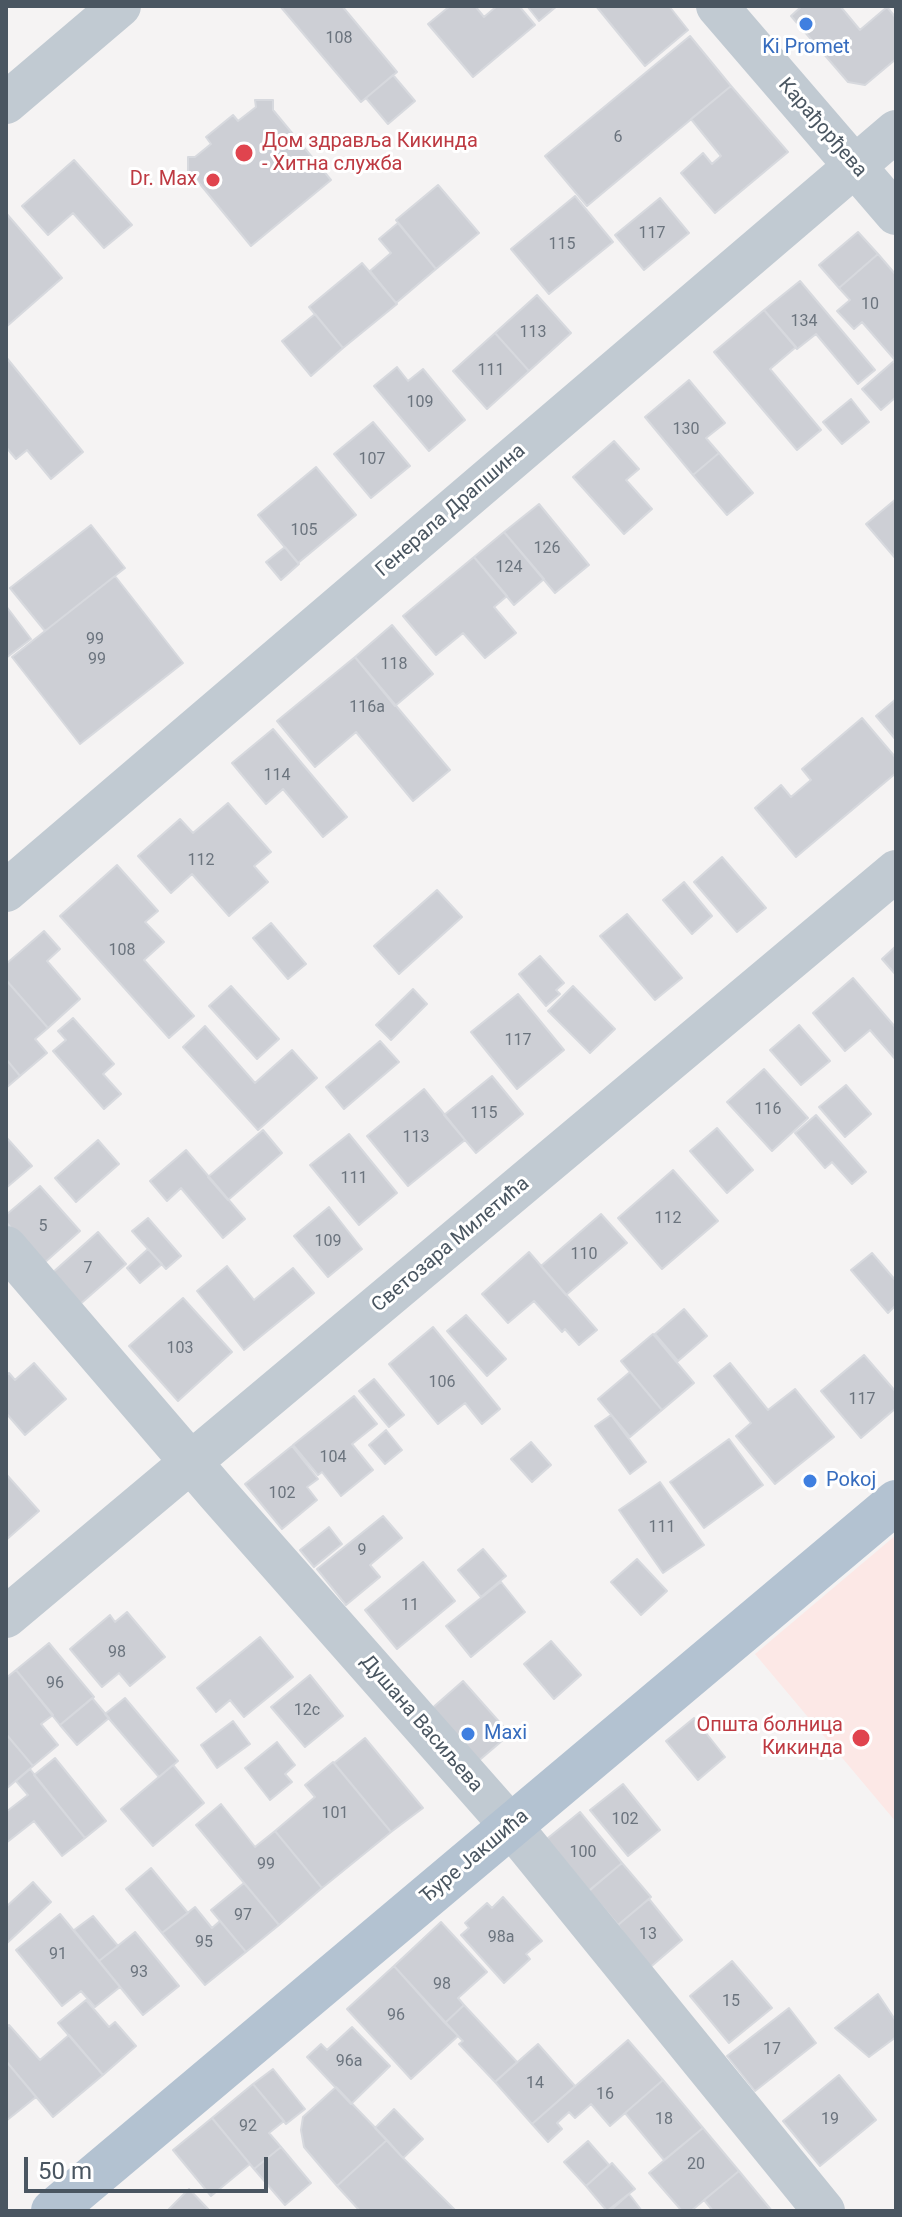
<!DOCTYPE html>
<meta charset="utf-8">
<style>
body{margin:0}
#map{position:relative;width:902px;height:2217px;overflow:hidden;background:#f5f3f3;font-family:Roboto,sans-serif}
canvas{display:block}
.frame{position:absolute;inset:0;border:8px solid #4a5661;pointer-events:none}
.scale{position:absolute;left:24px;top:2157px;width:244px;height:36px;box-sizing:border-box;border:4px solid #4a5661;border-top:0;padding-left:10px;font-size:24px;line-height:28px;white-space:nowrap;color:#4a5661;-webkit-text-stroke:6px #fff;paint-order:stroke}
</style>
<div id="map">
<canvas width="902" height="2217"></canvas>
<div class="frame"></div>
<div class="scale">50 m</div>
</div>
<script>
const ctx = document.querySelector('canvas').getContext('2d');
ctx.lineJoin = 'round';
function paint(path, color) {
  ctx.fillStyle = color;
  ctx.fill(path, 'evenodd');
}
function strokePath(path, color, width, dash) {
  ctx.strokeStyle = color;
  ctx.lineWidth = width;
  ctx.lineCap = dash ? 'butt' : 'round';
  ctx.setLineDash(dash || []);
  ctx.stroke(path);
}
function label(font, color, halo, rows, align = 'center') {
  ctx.font = font + ' Roboto,sans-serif';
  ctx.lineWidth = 6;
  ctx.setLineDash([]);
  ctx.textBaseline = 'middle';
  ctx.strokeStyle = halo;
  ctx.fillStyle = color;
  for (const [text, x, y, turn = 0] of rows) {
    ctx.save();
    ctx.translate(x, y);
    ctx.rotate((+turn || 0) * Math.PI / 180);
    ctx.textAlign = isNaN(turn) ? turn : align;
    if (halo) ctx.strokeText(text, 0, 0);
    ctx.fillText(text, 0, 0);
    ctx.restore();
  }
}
const medical = new Path2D(`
 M896 1535V1822L755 1654Z`);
const building = new Path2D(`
 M280 6H342L397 72 361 102Z
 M450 6H475L484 17 497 6H519L535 25 473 77 428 24Z
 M527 6H557L539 21Z
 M596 6H669L688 30 645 66Z
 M802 6H840L860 30 887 7 896 18V59L865 85 848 82 791 16Z
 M690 36 731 86 587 206 545 156Z
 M393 75 415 101 388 124 366 98Z
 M731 86 788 152 715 213 681 173 703 153 712 164 721 156 691 119Z
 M255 100H273V110L331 180 251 246 195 178H188V157H195L211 144 206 137 233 115 238 121 256 107Z
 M74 160 132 225 104 248 73 213 48 235 22 206Z
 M438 185 479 233 436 269 396 220Z
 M575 196 613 242 549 294 511 249Z
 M660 198 689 233 644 270 615 235Z
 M6 213 62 278 6 327Z
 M398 223 436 269 396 303 370 271 391 253 379 239Z
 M858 232 878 254 839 288 819 265Z
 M878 254 896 275 895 360 862 322 854 329 837 311 850 300 839 288Z
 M362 263 397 304 343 348 309 307Z
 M800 281 875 370 858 384 816 334 797 349 764 310Z
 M537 295 571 333 529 371 495 333Z
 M764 310 796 347 770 369 821 430 797 450 714 352Z
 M315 314 343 348 311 376 282 341Z
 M495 333 529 371 487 409 453 371Z
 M6 357 83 452 51 479 27 450 16 459 6 447Z
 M895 360 896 397 881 410 862 389Z
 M397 367 408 381 423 369 465 420 429 451 374 386Z
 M689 380 725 423 706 438 719 453 693 475 645 417Z
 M851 399 869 422 842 444 823 422Z
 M373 422 410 466 371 498 334 454Z
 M614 441 639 469 626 480 652 509 624 534 573 477Z
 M719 453 753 493 727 515 693 475Z
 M316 467 356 515 298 563 258 515Z
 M896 499V559L866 524Z
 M539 504 589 565 555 593 504 532Z
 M91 525 125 568 45 631 10 588Z
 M504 532 544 579 514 605 474 557Z
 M285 547 299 564 281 580 266 562Z
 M474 557 507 596 494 607 516 633 485 658 463 633 436 655 403 616Z
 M115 576 183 663 80 744 12 657Z
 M6 606 31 639 6 658Z
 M392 625 433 674 395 706 355 657Z
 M355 657 450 770 413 801 356 732 315 767 277 721Z
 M896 699V740L876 716Z
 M862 718 896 758V773L796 857 755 808 781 785 791 797 811 780 802 769Z
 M273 729 347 817 323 837 283 789 266 804 232 763Z
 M228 803 271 852 254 866 268 882 229 916 192 874 171 893 138 856 180 819 193 833Z
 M722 857 766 908 737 932 694 882Z
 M117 865 158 911 145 922 164 942 144 960 194 1016 169 1038 60 916Z
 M684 882 712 916 692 934 663 900Z
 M437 890 462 917 399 974 374 946Z
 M627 914 682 978 655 1000 600 936Z
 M271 923 306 964 288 979 253 938Z
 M44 931 60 949 47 961 80 999 48 1028 6 980V964Z
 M896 946V975L882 959Z
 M540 956 564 983 556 990 560 994 546 1006 519 974Z
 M853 978 896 1028V1060L870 1030 845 1051 813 1013Z
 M6 980 48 1028 35 1039 47 1053 20 1076 6 1059Z
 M231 986 279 1039 257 1059 209 1006Z
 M573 986 615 1029 590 1053 548 1011Z
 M413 989 427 1004 391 1040 376 1025Z
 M518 994 564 1050 517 1089 471 1032Z
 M73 1018 114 1064 103 1074 121 1094 104 1109 53 1051 66 1040 58 1031Z
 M799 1025 830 1061 801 1085 770 1050Z
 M205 1026 255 1083 292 1050 317 1078 258 1130 183 1047Z
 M380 1041 399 1062 344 1109 326 1087Z
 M6 1059 20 1076 6 1088Z
 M764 1069 808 1118 772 1151 727 1102Z
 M492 1076 523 1114 476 1153 444 1115Z
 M846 1085 871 1114 845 1137 819 1107Z
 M424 1089 465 1140 408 1186 367 1136Z
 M816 1115 866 1172 852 1184 832 1162 825 1168 795 1133Z
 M717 1128 753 1170 727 1193 690 1151Z
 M263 1130 282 1153 228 1200 208 1177Z
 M349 1134 397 1193 359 1225 310 1165Z
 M6 1137 32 1166 6 1188Z
 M98 1140 119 1164 76 1202 55 1178Z
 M186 1150 245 1219 223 1238 181 1188 167 1201 150 1181Z
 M673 1170 718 1221 662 1269 618 1218Z
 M40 1186 80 1231 43 1264 6 1222V1215Z
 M329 1207 362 1249 328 1277 294 1236Z
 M601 1214 627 1243 566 1295 541 1266Z
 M148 1218 181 1256 166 1269 132 1231Z
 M98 1232 126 1264 78 1306 51 1274Z
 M148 1249 162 1264 140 1283 127 1268Z
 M529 1252 597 1330 579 1345 565 1329 562 1332 534 1301 508 1323 482 1294Z
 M872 1253 896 1281V1305L888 1313 851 1270Z
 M227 1266 254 1300 293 1268 314 1293 244 1350 197 1291Z
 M183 1298 232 1352 178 1401 129 1346Z
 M684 1309 707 1336 678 1361 655 1334Z
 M466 1315 506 1359 487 1376 447 1331Z
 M433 1327 500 1409 482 1424 465 1403 438 1424 389 1364Z
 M653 1334 694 1383 662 1410 621 1361Z
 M864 1355 896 1392V1408L861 1438 821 1391Z
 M34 1363 66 1399 25 1435 6 1413V1376L9 1373 15 1380Z
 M730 1363 768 1410 795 1389 834 1437 775 1484 736 1436 751 1423 714 1376Z
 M630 1372 662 1410 630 1437 598 1399Z
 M374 1379 404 1415 389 1427 359 1391Z
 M354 1396 377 1424 352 1444 373 1470 341 1496 322 1472 318 1475 293 1445Z
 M611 1415 646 1462 630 1474 595 1426Z
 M386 1430 402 1450 385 1464 369 1445Z
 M729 1439 763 1485 704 1528 670 1482Z
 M531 1442 551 1465 532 1482 511 1459Z
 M292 1446 318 1479 307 1487 317 1500 282 1529 245 1484Z
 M6 1474 39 1511 6 1540Z
 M660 1482 704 1545 663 1573 619 1510Z
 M383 1516 402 1538 370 1565 380 1577 346 1605 317 1569Z
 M329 1527 342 1544 314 1567 300 1550Z
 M483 1549 506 1576 481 1597 458 1570Z
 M637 1559 667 1591 641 1615 611 1582Z
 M423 1562 455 1601 397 1649 365 1610Z
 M501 1582 525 1612 471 1657 446 1626Z
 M127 1612 165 1657 130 1686 119 1673 102 1687 70 1649 110 1615 115 1622Z
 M260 1637 293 1677 244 1717 230 1700 216 1712 197 1688Z
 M551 1641 581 1675 554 1699 524 1664Z
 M49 1643 94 1697 60 1725 16 1670Z
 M16 1670 53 1715 41 1724 58 1745 33 1766 6 1734V1678Z
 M310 1675 343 1716 305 1747 271 1707Z
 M463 1681 510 1734 476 1763 430 1710Z
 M92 1698 109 1718 77 1745 60 1725Z
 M125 1698 178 1761 159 1777 105 1714Z
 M694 1718 725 1757 698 1780 666 1741Z
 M233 1721 250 1744 217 1768 201 1745Z
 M6 1734 33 1766 6 1789Z
 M365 1738 423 1808 391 1832 334 1763Z
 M277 1742 295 1765 285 1774 292 1782 270 1800 245 1768Z
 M55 1758 106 1821 85 1838 34 1775Z
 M333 1762 391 1832 322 1888 275 1831 315 1797 305 1785Z
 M173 1765 204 1803 153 1846 121 1809Z
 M30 1769 85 1838 62 1856 34 1821 6 1843V1812L28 1795 16 1781Z
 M623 1784 660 1830 628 1856 590 1810Z
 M221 1804 255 1847 275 1831 322 1888 279 1925 196 1825Z
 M580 1812 622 1863 586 1893 543 1842Z
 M622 1863 651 1897 618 1925 589 1891Z
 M151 1868 188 1913 162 1933 126 1889Z
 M33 1882 51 1902 6 1944V1907Z
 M244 1883 279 1925 246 1952 211 1910Z
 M503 1897 542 1941 526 1954 530 1959 504 1983 461 1935 469 1928 465 1923 487 1903 492 1908Z
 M649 1899 682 1940 647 1970 618 1925Z
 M195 1907 212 1928 220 1921 246 1952 205 1985 162 1933Z
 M60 1914 120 1987 95 2007 81 1991 62 2006 16 1950Z
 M93 1916 118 1946 99 1961 74 1930Z
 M441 1922 487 1972 458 1998 464 2005 445 2023 394 1966Z
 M135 1932 179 1986 143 2015 99 1961Z
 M732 1961 772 2008 729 2043 690 1996Z
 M394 1966 458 2036 411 2079 347 2009Z
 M878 1994 896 2021V2037L869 2057 835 2028Z
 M86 2000 109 2027 115 2022 136 2046 103 2075 58 2023Z
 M464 2005 517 2062 495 2082 459 2044 463 2041 445 2023Z
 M789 2008 816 2043 755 2091 727 2056Z
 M9 2025 40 2060 69 2035 103 2075 53 2117 6 2061V2028Z
 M352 2027 390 2066 351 2104 307 2057 321 2044 327 2050Z
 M628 2040 663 2080 610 2126 591 2104 575 2118 569 2112 557 2123 562 2129 548 2142 532 2124Z
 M538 2044 575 2086 532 2124 495 2082Z
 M6 2061 36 2097 6 2121Z
 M273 2069 305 2109 286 2124 253 2084Z
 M839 2075 876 2120 820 2166 783 2121Z
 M663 2080 703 2128 664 2160 625 2113Z
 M253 2084 284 2121 269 2133 281 2147 254 2169 212 2118Z
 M336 2087 387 2140 337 2186 304 2147 301 2130 303 2117Z
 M394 2109 423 2139 403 2158 375 2128Z
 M212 2118 250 2164 211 2196 173 2150Z
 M703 2128 739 2171 691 2211H682L649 2173Z
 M387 2140 403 2158 456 2211H360L337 2186Z
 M588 2141 609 2165 586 2186 564 2162Z
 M281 2147 311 2183 285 2205 254 2169Z
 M612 2163 635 2189 607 2211 586 2186Z
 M739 2171 772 2211H713L704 2200Z
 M189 2189 210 2211H167Z
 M629 2194 642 2211H610Z`);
const minor = new Path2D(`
 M717 6 896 214
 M6 103 120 6
 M6 891 896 131
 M6 1247 218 1494 511 1826 824 2211
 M6 1617 896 871`);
const major = new Path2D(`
 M53 2211 896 1502`);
const markers = [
 [806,24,8,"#3f7fe0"],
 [244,153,10,"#e0444e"],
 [213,180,8,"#e0444e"],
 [810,1481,8,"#3f7fe0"],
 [468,1734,8,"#3f7fe0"],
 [861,1738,10,"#e0444e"]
];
const numberNames = [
 ["108",339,39],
 ["6",618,138],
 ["117",652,234],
 ["115",562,245],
 ["10",870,305],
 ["134",804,322],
 ["113",533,333],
 ["111",491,371],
 ["109",420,403],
 ["130",686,430],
 ["107",372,460],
 ["105",304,531],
 ["126",547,549],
 ["124",509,568],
 ["99",95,640],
 ["99",97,660],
 ["118",394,665],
 ["116a",367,708],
 ["114",277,776],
 ["112",201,861],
 ["108",122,951],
 ["117",518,1041],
 ["116",768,1110],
 ["115",484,1114],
 ["113",416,1138],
 ["111",354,1179],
 ["112",668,1219],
 ["5",43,1227],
 ["109",328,1242],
 ["110",584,1255],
 ["7",88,1269],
 ["103",180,1349],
 ["106",442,1383],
 ["117",862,1400],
 ["104",333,1458],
 ["102",282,1494],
 ["111",662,1528],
 ["9",362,1551],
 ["11",410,1606],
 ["98",117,1653],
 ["96",55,1684],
 ["12c",307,1711],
 ["101",335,1814],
 ["102",625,1820],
 ["100",583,1853],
 ["99",266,1865],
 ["97",243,1916],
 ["13",648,1935],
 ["98a",501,1938],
 ["95",204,1943],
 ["91",58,1955],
 ["93",139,1973],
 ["98",442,1985],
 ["15",731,2002],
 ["96",396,2016],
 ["17",772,2050],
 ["96a",349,2062],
 ["14",535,2084],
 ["16",605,2095],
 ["18",664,2120],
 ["19",830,2120],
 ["92",248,2127],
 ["20",696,2165]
];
const shopNames = [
 ["Ki Promet",806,48,"center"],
 ["Pokoj",826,1481],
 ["Maxi",484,1734]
];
const streetNames = [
 ["Карађорђева",822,128,49],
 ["Генерала Драпшина",451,511,-41],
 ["Светозара Милетића",451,1245,-40],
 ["Душана Васиљева",421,1724,49],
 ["Ђуре Јакшића",475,1857,-40]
];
const healthNames = [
 ["Дом здравља Кикинда",262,142,"left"],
 ["- Хитна служба",262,165,"left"],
 ["Dr. Max",197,180],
 ["Општа болница",843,1726],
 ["Кикинда",843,1749]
];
paint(medical, '#fce8e6');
paint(building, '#cdcfd5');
strokePath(building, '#d7d9de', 2);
strokePath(minor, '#c1cad2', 42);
strokePath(major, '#b3c2d1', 44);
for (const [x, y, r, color] of markers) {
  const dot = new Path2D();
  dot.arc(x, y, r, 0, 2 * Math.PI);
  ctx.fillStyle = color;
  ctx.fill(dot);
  strokePath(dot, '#fff', 3);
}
label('16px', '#6b747e', null, numberNames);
label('20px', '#366cbe', '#fff', shopNames, 'left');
label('20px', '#4a5661', '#fff', streetNames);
label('20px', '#be3a42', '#fff', healthNames, 'right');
</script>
